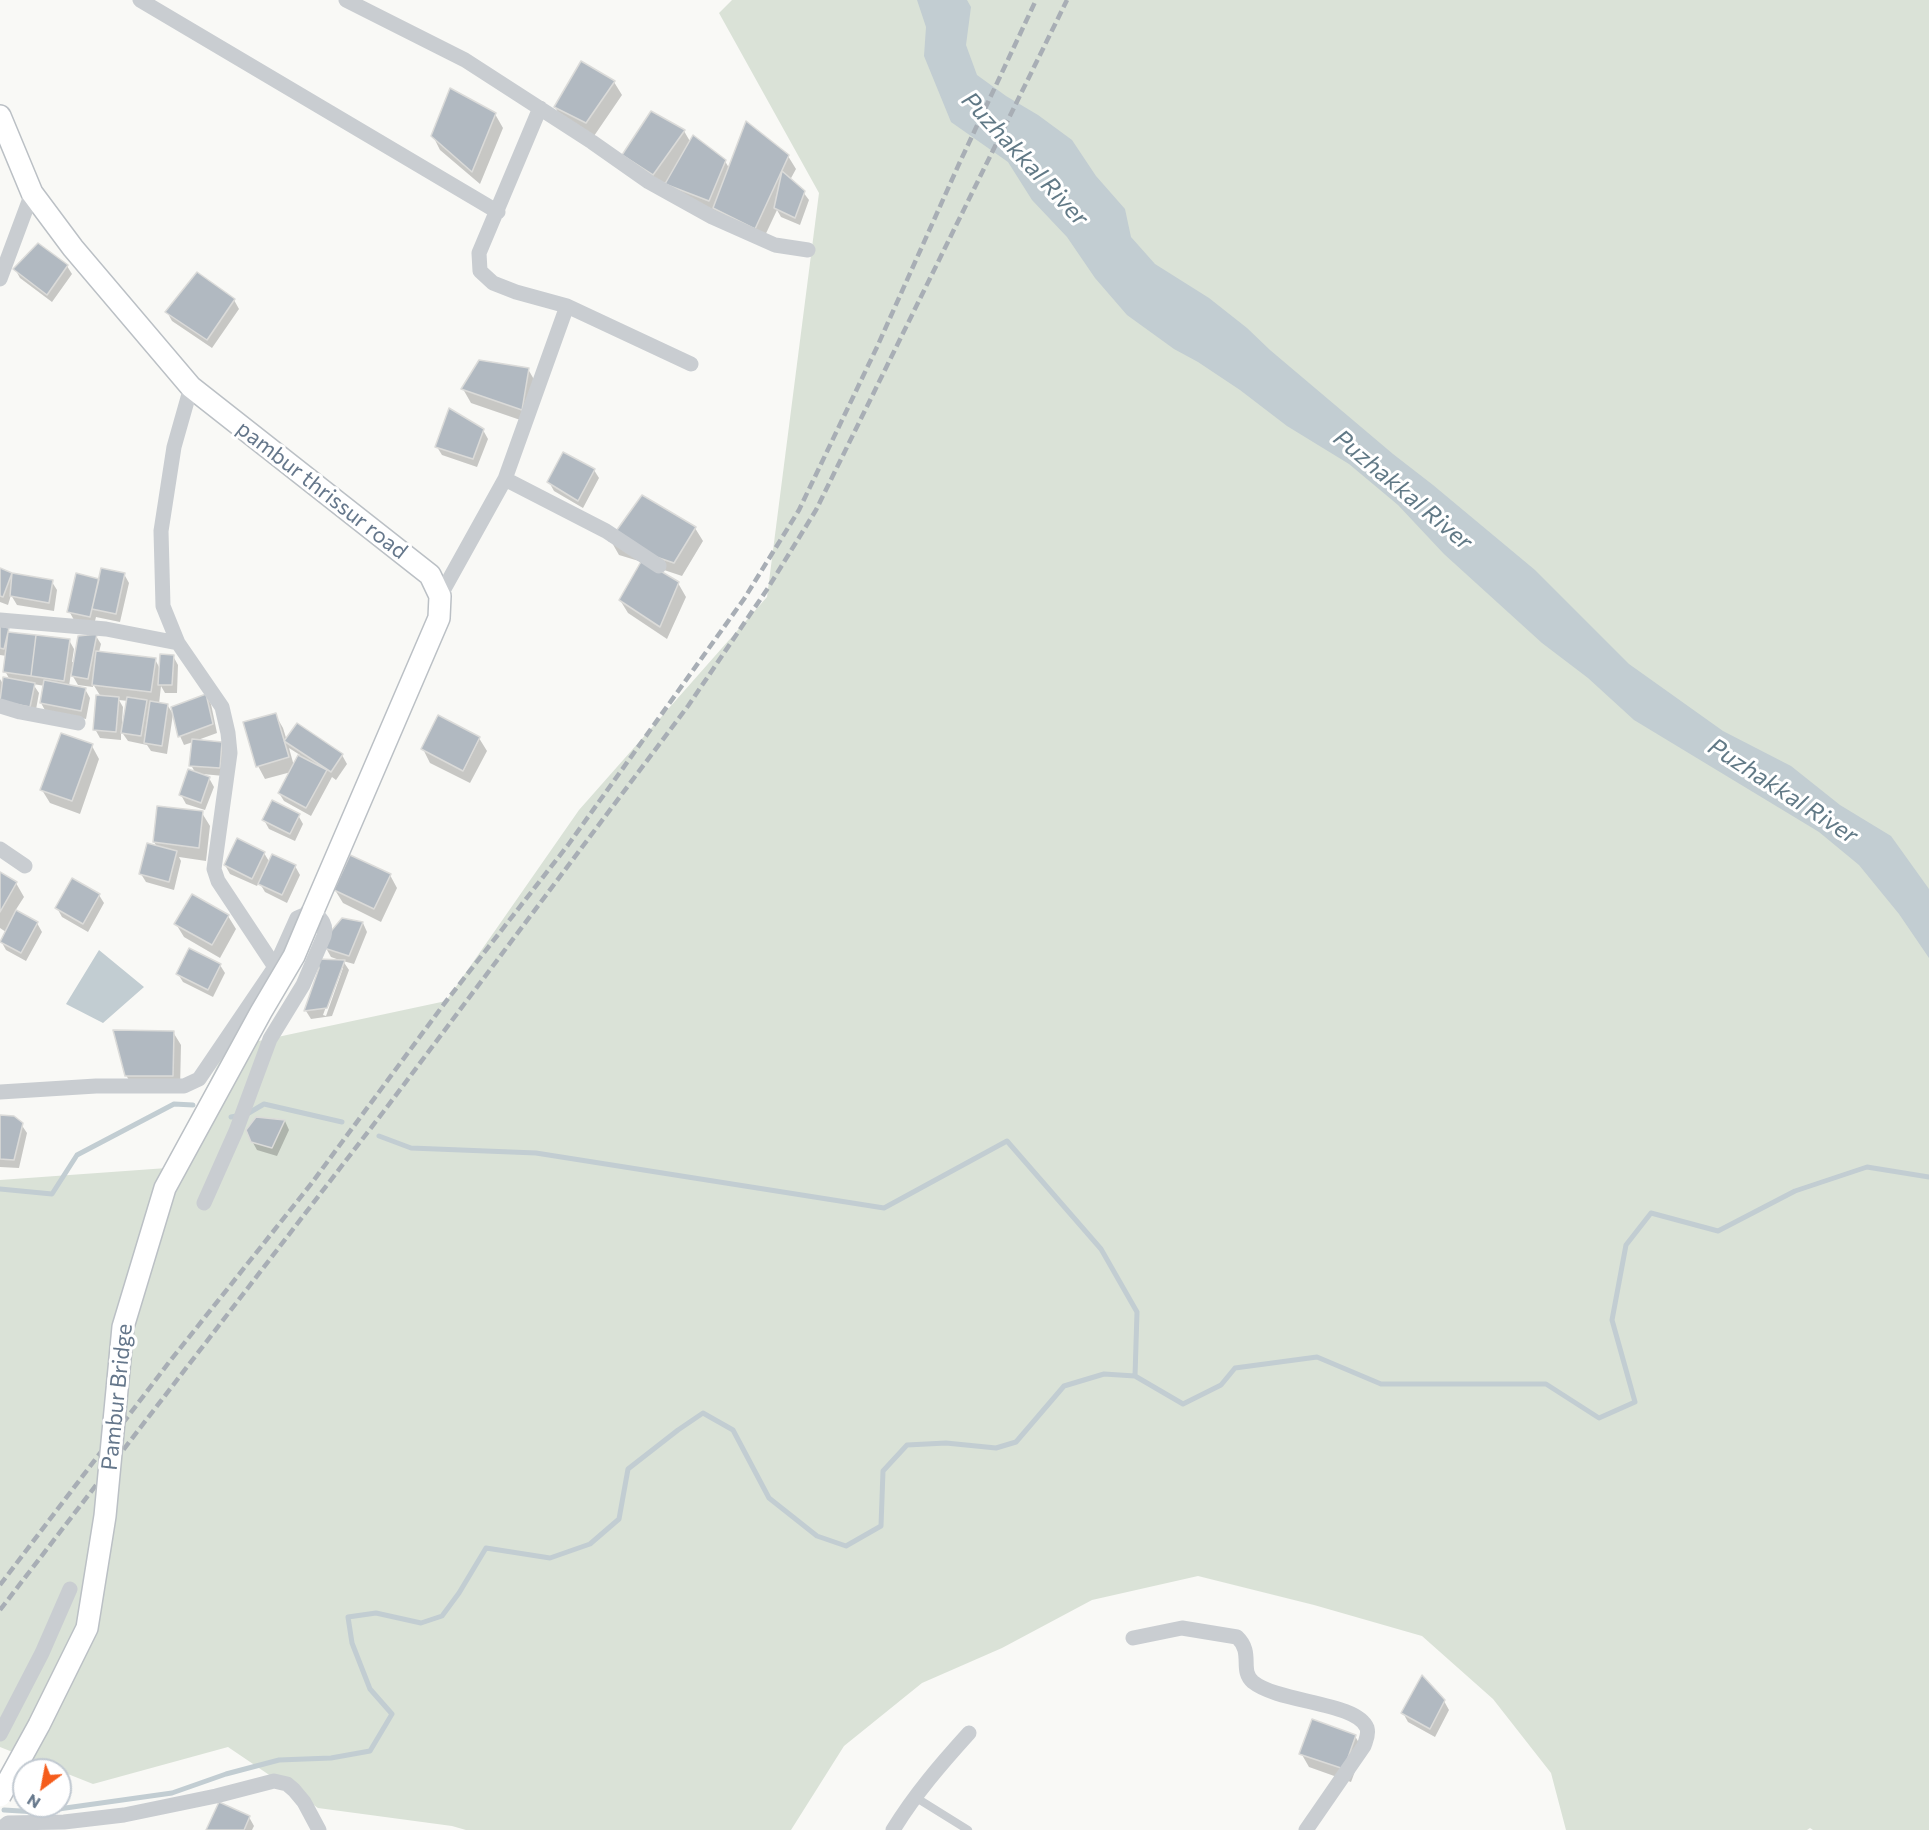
<!DOCTYPE html>
<style>
body{margin:0}
#map{position:relative;width:1929px;height:1830px;overflow:hidden;background:#f9f9f6;font-family:Commissioner,sans-serif}
canvas{display:block}
.north{position:absolute;left:12px;top:1758px;width:60px;height:60px;box-sizing:border-box;background:#fff;border:2px solid #c1c9d1;border-radius:50%;rotate:212deg;font-size:16px;font-weight:700;line-height:24px;text-align:center;color:#65778b}
.north::after{content:'';display:block;margin:auto;width:21px;height:27px;background:#f55c1b;clip-path:polygon(50% 0,100% 100%,50% 72%,0 100%)}
</style>
<div id="map">
<canvas width="1929" height="1830"></canvas>
<div class="north">N</div>
</div>
<script>
const ctx = document.querySelector('canvas').getContext('2d');
ctx.lineJoin = 'round';
function paint(path, color) {
  ctx.fillStyle = color;
  ctx.fill(path, 'evenodd');
}
function strokePath(path, color, width, dash) {
  ctx.strokeStyle = color;
  ctx.lineWidth = width;
  ctx.lineCap = dash ? 'butt' : 'round';
  ctx.setLineDash(dash || []);
  ctx.stroke(path);
}
function label(font, color, halo, rows, align = 'center') {
  ctx.font = font + ' Commissioner,sans-serif';
  ctx.lineWidth = 6;
  ctx.setLineDash([]);
  ctx.textBaseline = 'middle';
  ctx.strokeStyle = halo;
  ctx.fillStyle = color;
  for (const [text, x, y, turn = 0] of rows) {
    ctx.save();
    ctx.translate(x, y);
    ctx.rotate((+turn || 0) * Math.PI / 180);
    ctx.textAlign = isNaN(turn) ? turn : align;
    if (halo) ctx.strokeText(text, 0, 0);
    ctx.fillText(text, 0, 0);
    ctx.restore();
  }
}
const green = new Path2D(`
 M732 0H1929V1830H1813L1810 1828 1807 1830H1566L1551 1773 1493 1699 1422 1636 1314 1605 1198 1576 1092 1600 1002 1648 922 1683 844 1746 791 1830H466L452 1826 318 1808 228 1747 93 1784 0 1747V1180L167 1168 226 1048 446 1001 579 810 767 597 819 193 719 13Z`);
const water = new Path2D(`
 M917 0H967L971 7 966 45 977 75 1006 96 1038 115 1072 140 1096 176 1125 209 1131 237 1155 264 1209 298 1247 328 1270 350 1393 454 1433 485 1535 570 1629 664 1723 731 1791 766 1840 805 1891 836 1929 889V958L1899 914 1859 865 1819 832 1634 720 1588 678 1542 643 1444 554 1398 505 1349 464 1287 426 1240 390 1198 362 1174 349 1127 315 1095 278 1067 237 1032 200 1008 162 951 122 924 56 926 27Z
 M99 950 144 987 103 1023 66 1004Z`);
const shadow = new Path2D(`
 M582 63 614 82 622 95 594 136 563 121 555 107Z
 M495 114 503 128 480 184 440 150 433 136Z
 M684 131 691 143 725 161 729 168 788 156 796 169 790 180 803 192 809 200 800 225 781 217 777 210 762 242 674 198 665 182 661 187 631 168Z
 M67 266 72 274 52 302 20 278 15 269Z
 M234 300 239 309 212 348 172 321 167 312Z
 M528 369 536 383 529 423 471 403 463 389Z
 M483 430 488 439 477 467 442 455 437 447Z
 M594 470 599 478 583 508 554 491 549 482Z
 M695 528 703 541 682 576 649 565 678 583 686 597 667 639 628 613 620 600 642 562 619 555 611 541Z
 M0 570 12 574 52 582 57 590 54 611 17 605 11 595 8 605 0 602Z
 M124 574 129 583 120 622 96 617 94 625 74 620 69 611 100 581Z
 M0 627 8 629 10 633 69 640 74 649 72 662H75L96 636 101 644 99 652 155 659 160 669 173 656 178 665 177 693H165L161 686 159 704 168 706 173 714 167 754 151 751 147 745 128 741 121 731V740L100 738 95 729 101 697 93 684V687L78 685 71 673 69 686 85 689 90 698 86 719 46 712 41 703 45 686 33 684 39 693 35 715 0 701V679L3 684 10 680 5 671 7 656 0 655ZM119 700 128 701 124 722H122L123 707Z
 M206 696 211 704 217 733 195 741 221 743 226 752 224 776 202 774 209 778 214 787 205 810 186 804 181 795 196 774 191 765 193 742 184 745 180 736Z
 M275 714 283 728 287 741 342 755 347 764 336 780 332 777 311 816 284 801 279 793 291 772 265 779 258 766ZM289 748 300 755 294 766Z
 M479 738 487 751 470 783 430 763 423 749Z
 M92 746 99 759 80 814 50 803 42 790Z
 M202 813 210 826 206 861 179 857 181 861 174 890 146 882 141 874 157 847 154 842Z
 M298 815 303 824 295 841 269 829 264 820Z
 M264 853 270 863 295 866 300 875 287 903 265 892 259 882 257 886 230 874 225 865Z
 M0 874 16 883 24 897 15 911 37 923 42 932 26 961 6 950 1 941 6 932 0 928Z
 M390 875 397 888 381 922 343 903 335 890Z
 M99 895 104 903 88 932 62 917 57 908Z
 M228 916 236 929 220 958 184 937 176 924Z
 M342 920 363 923 367 932 354 964 343 961 349 970 332 1016 311 1019 306 1011 320 969 342 961 331 957 326 948ZM340 968H343L326 1016 323 1015Z
 M220 965 225 973 213 997 183 982 178 974Z
 M173 1032 181 1045 180 1089H134L126 1075Z
 M0 1116 21 1124 27 1133 19 1168 0 1167Z
 M256 1118 285 1121 289 1130 277 1156 257 1150 252 1141Z
 M1444 1701 1449 1710 1435 1737 1408 1722 1403 1713Z
 M1355 1736 1363 1750 1351 1782 1309 1767 1301 1753Z
 M249 1817 254 1826 252 1830H207Z`);
const stream = new Path2D(`
 M231 1117 247 1114 264 1104 342 1122
 M379 1136 411 1148 536 1153 884 1208 1007 1141 1101 1249 1137 1312 1135 1376
 M0 1189 52 1194 77 1155 174 1104 193 1105
 M4 1810 37 1812 172 1793 226 1774 279 1760 331 1758 370 1751 392 1714 370 1689 352 1643 348 1617 376 1613 421 1623 442 1616 459 1593 486 1548 550 1558 590 1544 619 1519 628 1469 678 1430 703 1413 733 1430 769 1498 817 1536 846 1546 881 1526 883 1471 907 1445 946 1443 996 1448 1016 1442 1064 1386 1104 1374 1135 1376 1183 1404 1221 1385 1235 1368 1317 1357 1381 1384H1546L1599 1418 1635 1402 1612 1320 1626 1245 1651 1213 1718 1231 1795 1191 1867 1167 1929 1177`);
const building = new Path2D(`
 M581 61 615 81 586 123 554 107Z
 M450 88 496 113 472 172 431 136Z
 M651 111 685 130 653 175 622 155Z
 M746 121 789 155 755 229 713 208Z
 M693 135 726 160 709 201 665 184Z
 M782 171 805 191 795 218 774 208Z
 M38 243 68 265 47 295 13 269Z
 M197 272 235 299 207 340 165 312Z
 M479 360 529 368 522 410 461 389Z
 M449 408 484 429 473 459 435 447Z
 M563 452 595 469 578 501 547 482Z
 M642 495 696 527 674 563 609 541Z
 M642 560 679 582 660 627 619 600Z
 M0 568 12 573 3 597 0 596Z
 M101 568 125 573 116 614 92 609Z
 M12 573 53 580 49 603 10 596Z
 M76 573 99 579 90 617 67 612Z
 M0 626 9 628 4 649 0 648Z
 M8 632 36 635 31 676 3 672Z
 M97 634 88 679 71 676 78 636Z
 M36 635 70 639 64 681 31 676Z
 M96 651 156 658 151 692 92 685Z
 M160 654 174 655 172 685H158Z
 M3 677 35 683 30 707 0 701Z
 M44 680 86 688 81 711 40 703Z
 M206 694 213 724 178 737 171 707Z
 M96 695 119 697 116 732 93 730Z
 M127 697 147 700 141 736 121 733Z
 M150 701 168 704 162 746 144 743Z
 M276 713 289 757 256 767 243 722Z
 M438 715 480 737 463 771 421 749Z
 M297 723 343 754 331 772 284 741Z
 M61 733 93 744 72 801 40 790Z
 M192 739 222 742 220 768 189 766Z
 M298 755 327 770 306 808 278 793Z
 M188 769 210 777 201 803 179 795Z
 M272 800 300 814 290 834 262 820Z
 M157 806 203 811 199 848 153 842Z
 M237 838 265 852 252 879 224 865Z
 M147 843 177 851 169 882 139 874Z
 M272 854 296 865 282 895 258 884Z
 M350 855 391 874 374 909 334 890Z
 M0 872 17 882 0 912Z
 M72 878 100 894 83 924 55 908Z
 M192 894 229 915 212 945 174 924Z
 M16 910 38 922 21 953 0 942Z
 M342 918 363 922 349 956 324 948 332 930Z
 M189 948 221 964 208 990 176 974Z
 M317 959 345 960 327 1008 304 1011 319 968Z
 M113 1030 174 1031 173 1076H125Z
 M0 1115 14 1116 23 1123 14 1160 0 1159Z
 M256 1117 285 1120 272 1148 251 1142 246 1130Z
 M1422 1675 1445 1700 1430 1729 1401 1713Z
 M1312 1719 1356 1735 1344 1769 1299 1754Z
 M219 1802 250 1816 244 1830H206Z`);
const lane = new Path2D(`
 M915 1797 968 1830`);
const street = new Path2D(`
 M140 0 498 212
 M346 0 465 60 592 142 649 182 712 217 775 245 808 250
 M540 108 479 253 480 271 493 283 516 292 567 306 691 364
 M0 279 32 193
 M191 387 174 447 161 531 163 606 178 643 222 707 228 733 230 753 214 869 218 881 275 967
 M505 479 567 306
 M440 596 505 479 606 531 659 566
 M0 620 106 629 178 643
 M0 706 20 712 78 723
 M0 849 25 866
 M0 1092 96 1086H184L199 1079 275 967 297 918 313 911C321 919 327 924 324 936L303 985 270 1039 236 1131 204 1203
 M1133 1638 1182 1628 1237 1637C1254 1653 1239 1670 1253 1682 1279 1703 1357 1702 1367 1728 1369 1735 1366 1740 1364 1746L1306 1830
 M0 1734 42 1653 70 1589
 M0 1829 8 1823 64 1822 124 1815 216 1796 274 1781 287 1784 294 1790 304 1802 319 1830
 M893 1830C915 1794 941 1764 969 1733`);
const secondary = new Path2D(`
 M0 116 32 193 73 248 191 387 430 575 440 596 439 618 313 911`);
const rail = new Path2D(`
 M0 1585 170 1361 311 1184 444 1004 568 845 744 599 799 510 877 347 959 164 1036 0
 M0 1610 384 1111 688 706 768 588 816 510 1067 0`);
const secondaryBridge = new Path2D(`
 M0 1796 39 1725 87 1628 105 1516 123 1327 165 1188 261 1012 294 956 313 911`);
const streetNames = [
 ["pambur thrissur road",322,490,38],
 ["Pambur Bridge",117,1397,-84]
];
const waterNames = [
 ["Puzhakkal River",1025,159,47],
 ["Puzhakkal River",1403,490,40],
 ["Puzhakkal River",1783,791,33]
];
paint(green, '#dae2d7');
paint(water, '#c2cdd2');
paint(shadow, '#0003');
strokePath(stream, '#c2cdd2', 5);
paint(building, '#b1b9c1');
strokePath(building, '#dbdbd9', 1.5);
strokePath(secondary, '#bbc0c5', 24);
strokePath(lane, '#c9cdd1', 8);
strokePath(street, '#c9cdd1', 15);
strokePath(secondary, '#fff', 21);
strokePath(rail, '#a8aeb5', 4.5, [9, 4.5]);
strokePath(secondaryBridge, '#bbc0c5', 24, []);
strokePath(secondaryBridge, '#fff', 21);
label('22px', '#65778b', '#fff', streetNames);
label('italic 24px', '#617986', '#fff', waterNames);
</script>
